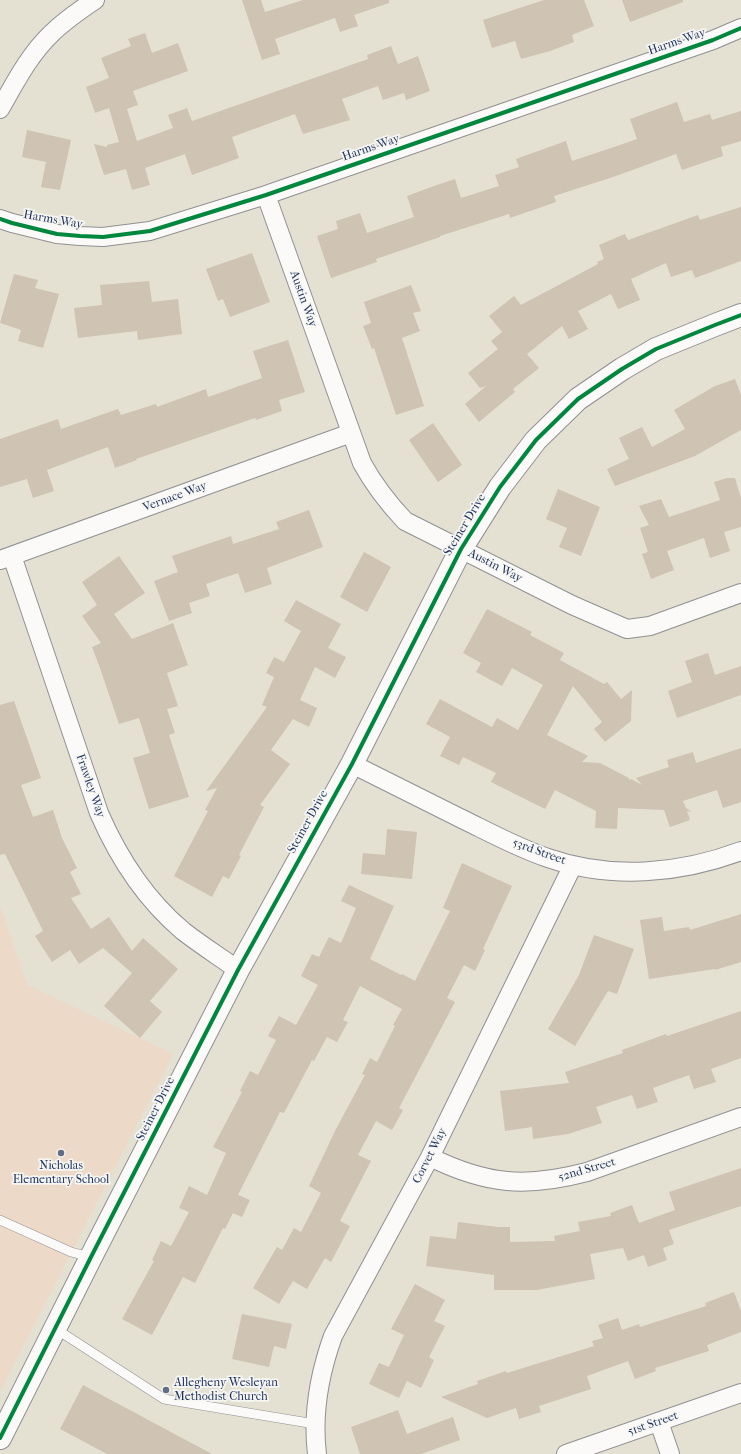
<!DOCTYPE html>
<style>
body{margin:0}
canvas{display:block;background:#e4e0d2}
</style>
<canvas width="741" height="1454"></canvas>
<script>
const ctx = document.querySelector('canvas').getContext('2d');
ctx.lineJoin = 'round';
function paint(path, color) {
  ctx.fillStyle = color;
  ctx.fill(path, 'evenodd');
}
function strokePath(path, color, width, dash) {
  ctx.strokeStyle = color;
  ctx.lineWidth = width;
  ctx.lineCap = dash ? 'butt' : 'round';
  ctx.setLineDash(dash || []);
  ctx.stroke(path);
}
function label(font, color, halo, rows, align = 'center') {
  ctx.font = font + ' "IM FELL French Canon",serif';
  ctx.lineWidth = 3.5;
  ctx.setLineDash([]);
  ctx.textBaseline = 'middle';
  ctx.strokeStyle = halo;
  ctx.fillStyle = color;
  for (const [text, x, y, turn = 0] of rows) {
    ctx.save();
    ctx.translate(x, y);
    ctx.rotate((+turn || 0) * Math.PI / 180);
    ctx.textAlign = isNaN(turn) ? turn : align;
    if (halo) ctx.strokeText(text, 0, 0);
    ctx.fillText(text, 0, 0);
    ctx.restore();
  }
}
const built = new Path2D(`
 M0 906 27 985 173 1054 0 1391Z`);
const building = new Path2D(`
 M242 0H261L265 12 303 0H389V3L354 15 358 26 340 32 335 18 275 39 280 54 262 60Z
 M544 0H584L594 26 572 35 574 42 550 51 521 59 515 41 492 48 483 20Z
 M622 0H683V2L630 22Z
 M145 33 152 53 178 43 188 71 133 91 138 105 127 109 137 141 173 128 168 115 187 108 192 121 368 59 367 55 391 46 398 64 418 56 430 91 406 100 404 93 383 100 378 86 342 99 350 120 303 134 295 114 232 137 239 158 192 175 185 154 145 168 150 185 132 190 126 169 104 175 94 144 107 147V145L119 142 109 108 95 113 86 87 109 78 101 58 131 46 128 39Z
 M677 102 684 122 710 114 712 120 741 111V141L721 147 723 156 682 170 676 154 616 176 554 196 556 202 510 218 509 214 440 236V237L376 259 377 262 331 278 317 236 338 229 336 221 360 213 367 233 414 217 407 196 437 185 455 179 461 198 499 186 495 175 519 167 516 159 566 141 572 161 614 147 637 139 630 119Z
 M27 130 71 140 60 190 41 187 46 162 22 157Z
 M741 207V261L695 278 692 270 671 277 666 263 631 279 640 300 618 309 611 294 578 311 588 329 569 339 562 326 527 354 539 368 513 389 515 392 479 422 465 404 486 386 480 388 468 373 498 349 491 341 502 332 489 316 514 296 521 305 598 264 597 262 604 259 599 245 625 234 628 240 698 215 700 220Z
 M252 253 270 302 230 317 223 299 218 301 206 269Z
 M14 274 38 280 35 288 59 294 43 348 18 341 21 330 0 323Z
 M149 281 152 302 178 299 182 334 138 340 137 331 78 338 74 308 102 305 100 285Z
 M411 285 421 311 413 313 420 331 402 338 424 406 396 415 374 348 372 349 363 326 371 323 364 302Z
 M288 340 305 392 279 400 282 411 256 420 255 418 136 459 137 460 115 468 108 447 47 470 54 491 33 498 27 479 0 487V439L58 419 61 429 118 409 121 415 156 404 157 407 206 389 208 397 262 378 253 351Z
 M735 379 741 395V430L695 456 615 486 607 469 629 459 619 438 642 427 652 447 685 429 674 410 715 386Z
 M433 423 462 465 438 482 409 440Z
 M727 478H735L741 498V527L724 532 730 551 710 558 704 538 667 551 674 570 651 579 642 554 648 552 640 528 649 525 639 506 661 499 669 517 720 500 714 482Z
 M558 489 600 507 581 556 559 547 567 528 546 519Z
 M309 510 323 547 267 568 272 584 245 593 238 573 206 584 210 596 189 603 192 613 169 621 154 581 178 572 172 556 231 536 233 544 279 529 276 522Z
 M364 552 391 567 367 612 340 597Z
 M119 556 145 593 114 614 132 639 173 623 188 665 167 673 178 706 167 709 175 733 169 735 189 797 149 809 133 758 150 753 139 718 119 724 100 668 92 647 101 643 82 616 97 605 82 582Z
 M296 600 341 624 328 648 346 657 335 678 315 667 300 700 317 708 309 727 293 719 271 750 290 764 260 805 264 807 239 855 241 856 229 879 223 876 212 897 174 876 208 811 205 810 217 788 206 791 267 707 262 705 274 677 266 673 274 657 284 662 301 631 284 621Z
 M487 609 532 632 530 635 564 653 560 660 604 684 607 682 621 699 632 690 631 721 605 742 594 729 602 722 573 686 547 735 588 756 582 762 600 763 629 778V780L631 779 642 785 636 778 669 767 667 760 693 752 696 763 741 748V802L723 808 717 790 683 801 686 808 692 812 687 811 690 820 670 827 664 810 618 808 617 829 595 828 596 811 555 790 545 809 491 782 496 773 463 757 459 765 440 756 450 737 426 724 440 699 492 727 497 718 518 730 543 685 512 668 502 686 476 672 481 663 463 653Z
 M708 653 715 675 741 666V695L677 718 668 691 692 682 685 661Z
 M14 701 41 778 21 785 33 817 53 810 62 838 77 868 70 872 81 894 71 898 91 929 109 917 132 951 143 938 178 969 150 1001 162 1012 140 1038 104 1006 132 973 103 948 79 964 70 950 52 962 35 936 43 931 5 854 0 855V705Z
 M387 829 417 832 412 879 361 874 363 853 385 855Z
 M462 863 512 886 483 949 485 950 475 971 464 965 447 998 455 1002 399 1108 403 1110 392 1130 376 1121 358 1155 371 1161 340 1221 350 1226 331 1262 325 1258 307 1289 293 1281 279 1304 253 1288 277 1247 282 1250 294 1228 301 1232 321 1193 309 1186 336 1129 365 1075 362 1074 370 1058 377 1062 395 1026 393 1025 402 1009 360 986 343 1020 348 1022 337 1042 327 1037 314 1061 312 1060 284 1113 280 1112 238 1195 250 1200 242 1217 233 1213 225 1229 223 1228 195 1283 183 1277 152 1335 122 1319 154 1261 152 1260 161 1241 171 1246 189 1212 179 1208 189 1186 207 1195 226 1153 213 1147 242 1092 240 1091 250 1071 258 1075 276 1040 268 1036 279 1016 296 1025 318 985 301 976 312 954 319 957 329 937 341 943 356 908 341 901 349 885 394 906 370 959 401 975 402 974 415 981 450 911 443 908Z
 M741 914V962L715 970V969L649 979 640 920 662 917 664 931 689 927 690 930Z
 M594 935 634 949 617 994 608 991 575 1046 548 1029 579 975Z
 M741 1011V1058L711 1069 716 1082 694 1089 689 1075 653 1088 658 1102 637 1109 632 1095 596 1107 602 1123 568 1134 533 1139 532 1127 505 1131 500 1091 569 1083 565 1072 623 1053 622 1050 666 1034 667 1036Z
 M741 1168V1206L669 1230 674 1244 663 1248 667 1260 648 1267 644 1255 628 1261 623 1248 590 1254 595 1279 537 1290H494V1275L426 1266 430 1236 456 1239 458 1222 498 1227H510V1242L555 1241 554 1236 580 1231 578 1222 611 1216 610 1213 632 1205 639 1223 675 1210 669 1192Z
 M415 1284 445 1300 434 1321 445 1326 429 1357 434 1360 421 1388 407 1381 399 1398 369 1384 379 1363 389 1367 404 1335 391 1329Z
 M734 1292 741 1311V1332L707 1345 709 1351 655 1368 656 1371 635 1379 628 1361 587 1376 591 1389 539 1406 541 1412 519 1419 516 1408 487 1418 441 1397 478 1384 477 1381 506 1371 507 1373 594 1346 592 1341 603 1338 598 1325 618 1318 622 1330 639 1324 640 1327 706 1306 705 1303Z
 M242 1314 292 1324 286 1349 274 1346 269 1367 232 1359Z
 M83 1385 212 1454H107L60 1429Z
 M398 1410 407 1434 453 1417 460 1440 421 1454H360L351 1427Z`);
const lane = new Path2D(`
 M0 1220 71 1252 91 1257
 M56 1329 164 1399 315 1424`);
const street = new Path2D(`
 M0 109C15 83 29 55 51 34 64 21 80 10 95 0
 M266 195 362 463C374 485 388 503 405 521L572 605 627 629 650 626 741 593
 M0 219 12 223 57 234 80 236 103 237 150 231 266 195 713 40 741 28
 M12 556 99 813C119 859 145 899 183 931 201 945 220 957 238 970
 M0 560 351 433
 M352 764C388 782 424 800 460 818 489 832 518 848 548 858 611 880 680 874 741 851
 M430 1157C487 1185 526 1188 587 1172L741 1117
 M659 1422 670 1454
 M317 1454C312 1413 319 1375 333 1336L430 1157 573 865
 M566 1454 741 1393`);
const secondary = new Path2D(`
 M0 1438 91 1257 238 970 352 764 461 549 500 487 536 440 578 399 622 369 656 349 715 325 741 315`);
const cycleway = new Path2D(`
 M0 219 12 223 57 234 80 236 103 237 150 231 266 195 713 40 741 28
 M0 1438 91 1257 238 970 352 764 461 549 500 487 536 440 578 399 622 369 656 349 715 325 741 315`);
const markers = [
 [61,1153,4,"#616d87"],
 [166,1390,4,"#616d87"]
];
const streetNames = [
 ["Harms Way",677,42,-19],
 ["Harms Way",371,148,-19],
 ["Harms Way",53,220,10],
 ["Austin Way",303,299,70],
 ["Vernace Way",175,497,-20],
 ["Steiner Drive",465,525,-59],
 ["Austin Way",495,566,27],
 ["Frawley Way",90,786,71],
 ["Steiner Drive",308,822,-61],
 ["53rd Street",539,852,20],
 ["Steiner Drive",156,1109,-63],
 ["Corvet Way",430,1156,-63],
 ["52nd Street",587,1170,-16],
 ["51st Street",653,1424,-19]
];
const poiNames = [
 ["Nicholas",61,1166],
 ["Elementary School",61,1180],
 ["Allegheny Wesleyan",174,1383,"left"],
 ["Methodist Church",174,1397,"left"]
];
paint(built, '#ecd9c7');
paint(building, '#cfc3b4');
strokePath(lane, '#909192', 10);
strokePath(street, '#909192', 20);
strokePath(secondary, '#909192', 24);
strokePath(lane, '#fbfaf8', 9);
strokePath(street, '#fbfaf8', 18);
strokePath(secondary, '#fbfaf8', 22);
strokePath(cycleway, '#00873e', 4);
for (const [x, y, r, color] of markers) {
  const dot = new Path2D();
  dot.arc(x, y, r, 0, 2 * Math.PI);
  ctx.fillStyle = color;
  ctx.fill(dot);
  strokePath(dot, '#f6f6f2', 1.5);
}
label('12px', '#1b2f5e', '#f6f6f2', streetNames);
label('12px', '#1b2f5e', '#f6f6f2', poiNames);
</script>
